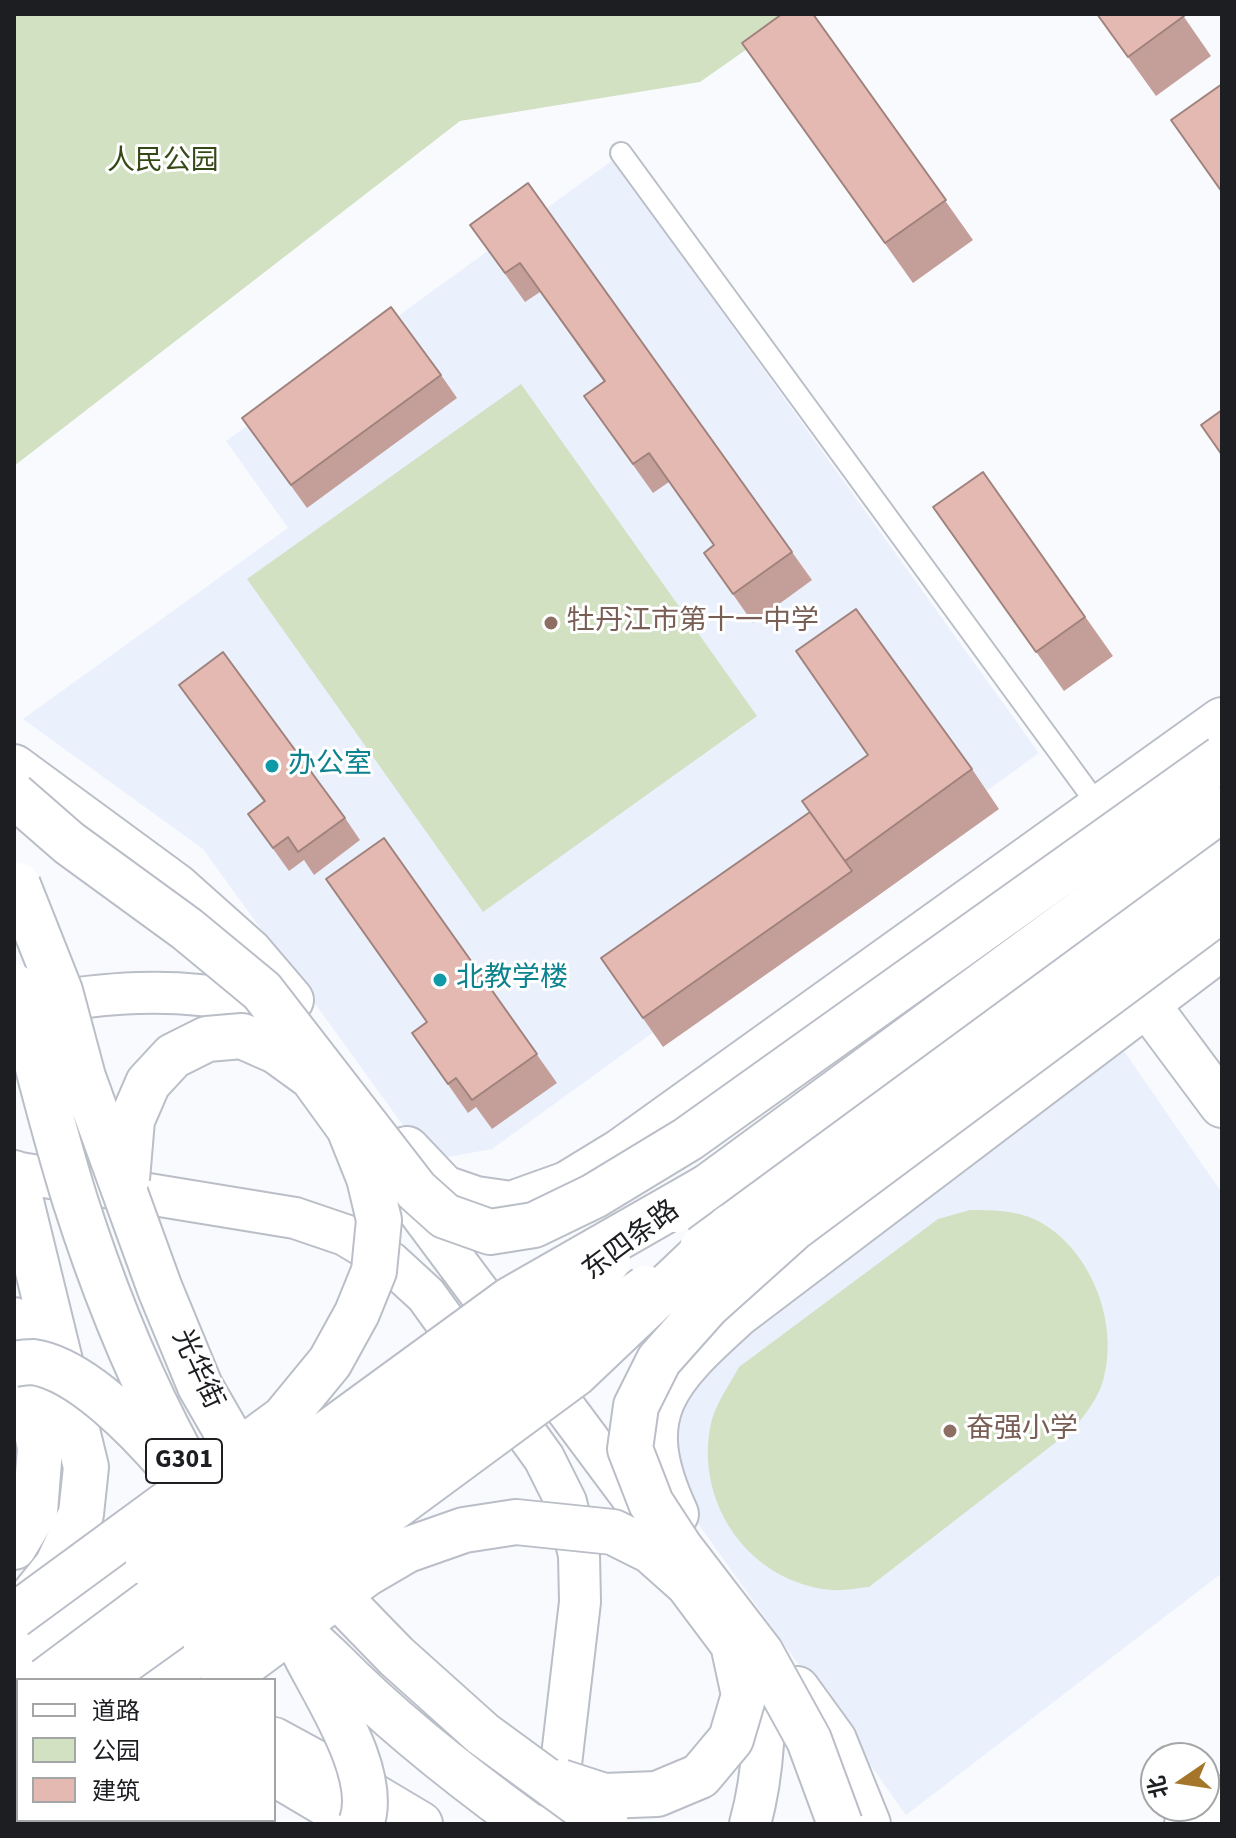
<!DOCTYPE html>
<meta charset="utf-8">
<style>
body{margin:0}
#map{position:relative;width:1236px;height:1838px;overflow:hidden;background:#f8fafe;font-family:"Source Sans 3","Noto Sans SC",sans-serif}
canvas{display:block}
.frame{position:absolute;inset:0;border:16px solid #1c1e21;pointer-events:none}
.legend{position:absolute;left:16px;top:1678px;width:260px;height:144px;box-sizing:border-box;background:#fff;border:2px solid #a4a5a6;margin:0;padding:10px 14px;list-style:none;font-size:24px;color:#1c1e21}
.legend li{display:flex;align-items:center;gap:16px;height:40px}
.legend b{width:40px;border:2px solid #a4a5a6}
.north{position:absolute;left:1140px;top:1742px;width:80px;height:80px;box-sizing:border-box;background:#fff;border:2px solid #a4a5a6;border-radius:50%;rotate:257deg;font-size:22px;font-weight:700;line-height:32px;text-align:center;color:#1c1e21}
.north::after{content:'';display:block;margin:auto;width:28px;height:36px;background:#a57529;clip-path:polygon(50% 0,100% 100%,50% 72%,0 100%)}
</style>
<div id="map">
<canvas width="1236" height="1838"></canvas>
<div class="frame"></div>
<ul class="legend">
<li><b style="height:10px;background:#fff"></b>道路</li>
<li><b style="height:22px;background:#d2e1c2"></b>公园</li>
<li><b style="height:22px;background:#e4b9b2"></b>建筑</li>
</ul>
<div class="north">北</div>
</div>
<script>
const ctx = document.querySelector('canvas').getContext('2d');
ctx.lineJoin = 'round';
function paint(path, color) {
  ctx.fillStyle = color;
  ctx.fill(path, 'evenodd');
}
function strokePath(path, color, width, dash) {
  ctx.strokeStyle = color;
  ctx.lineWidth = width;
  ctx.lineCap = dash ? 'butt' : 'round';
  ctx.setLineDash(dash || []);
  ctx.stroke(path);
}
function label(font, color, halo, rows, align = 'center') {
  ctx.font = font + ' "Source Sans 3","Noto Sans SC",sans-serif';
  ctx.lineWidth = 6;
  ctx.setLineDash([]);
  ctx.textBaseline = 'middle';
  ctx.strokeStyle = halo;
  ctx.fillStyle = color;
  for (const [text, x, y, turn = 0] of rows) {
    ctx.save();
    ctx.translate(x, y);
    ctx.rotate((+turn || 0) * Math.PI / 180);
    ctx.textAlign = isNaN(turn) ? turn : align;
    if (halo) ctx.strokeText(text, 0, 0);
    ctx.fillText(text, 0, 0);
    ctx.restore();
  }
}
const built = new Path2D(`
 M613 160 1039 753 492 1149 443 1158 410 1135 203 849 23 719 288 528 226 441Z
 M1115 1038 1222 1193V1573L906 1815 689 1511 674 1457 682 1404 720 1349Z`);
const green = new Path2D(`
 M14 14H797L700 82 460 121 14 466Z
 M521 384 757 716 483 912 247 579Z
 M970 1210C992 1210 1016 1210 1036 1220 1089 1246 1119 1320 1104 1377 1100 1396 1086 1414 1073 1429L869 1587C857 1588 844 1591 832 1590 751 1583 696 1506 710 1428 713 1407 729 1386 739 1367L938 1219Z`);
const lane = new Path2D(`
 M621 153 1100 808`);
const street = new Path2D(`
 M31 1005C102 993 172 986 244 1002 259 1006 275 1014 289 1021
 M14 1172 295 1218 345 1235 390 1262 426 1295 544 1458 566 1502 579 1555 580 1602 554 1824
 M405 1193 651 1523
 M750 1824C762 1781 771 1701 757 1658
 M1185 1824 1222 1796`);
const secondary = new Path2D(`
 M14 767 176 886 250 952 291 1000
 M1146 1003 1222 1105
 M407 1149 444 1188 476 1199 511 1204 567 1184 621 1151 1222 720
 M14 1320 40 1448 35 1512 14 1547
 M676 1514C629 1414 665 1380 738 1314L1222 947
 M797 1689 834 1740 868 1824
 M14 1704 18 1701
 M14 1740 18 1737
 M274 1773 360 1824
 M97 1824 104 1820`);
const highway = new Path2D(`
 M14 1173 86 1467 81 1514 57 1566 28 1602
 M14 1662 148 1564
 M161 1680 206 1646
 M274 1740 331 1771 420 1824
 M18 1824 25 1820`);
const secondaryBridge = new Path2D(`
 M676 1210 1222 809
 M702 1248 1222 866
 M46 1680 608 1261
 M98 1680 646 1288`);
const highwayBridge = new Path2D(`
 M14 795 69 843 187 929 262 991 416 1190 445 1216 490 1232 534 1225 594 1196 688 1139 1222 758
 M18 885 60 991 83 1077 160 1289 200 1386 257 1485 329 1587 396 1656 483 1734 606 1824
 M14 986 22 1007C39 1071 55 1136 75 1200 122 1348 188 1492 285 1614 299 1631 316 1646 332 1661 392 1722 458 1774 527 1824
 M14 1364C20 1363 27 1362 33 1362 81 1369 139 1430 170 1466
 M148 1564 511 1299 707 1187
 M14 1616 284 1418 330 1362 357 1313 374 1271 379 1220 369 1178 349 1128 312 1077 276 1051 242 1036 207 1039 173 1056 148 1083 132 1120 127 1179
 M206 1646 575 1374 731 1226
 M305 1654C326 1696 380 1776 361 1824
 M223 1680 366 1574 407 1550 464 1530 516 1522 613 1532 651 1551 688 1584 733 1644 744 1695 731 1739 700 1776 657 1794 604 1796 561 1782
 M840 1824 809 1740 761 1653 681 1549 651 1503 630 1449 636 1406 659 1360 707 1306 795 1227 1222 909`);
const wall = new Path2D(`
 M813 14 973 240 913 283 742 43Z
 M1097 14H1182L1211 56 1156 96Z
 M528 183 812 580 753 623 704 553 714 545 669 482 653 493 584 396 604 382 540 292 525 302 470 225Z
 M441 375 457 398 307 508 242 418Z
 M983 472 1113 656 1064 691 933 507Z
 M179 685 345 818 360 840 314 875 304 860 289 871 248 814 264 802Z
 M868 755 972 769 999 809 872 900 663 1047 601 958 810 812Z
 M384 838 557 1083 492 1129 476 1107 468 1113 412 1033 427 1022Z`);
const building = new Path2D(`
 M782 14H813L946 200 885 243 742 43Z
 M1097 14H1182L1184 16 1128 57Z
 M1222 84V192L1171 120Z
 M528 183 792 552 733 594 704 553 714 545 649 453 633 464 584 396 605 381 520 263 505 273 470 225Z
 M391 307 441 375 291 485 242 418Z
 M1222 410V455L1201 425Z
 M983 472 1085 617 1036 652 933 507Z
 M856 609 972 769 845 861 802 801 868 755 796 651Z
 M223 652 345 818 298 852 288 837 273 848 248 814 265 801 179 685Z
 M810 812 852 871 643 1018 601 958Z
 M384 838 537 1054 472 1100 456 1078 448 1084 412 1033 427 1022 326 879Z`);
const markers = [
 [551,623,8,"#8d6e63"],
 [272,766,8,"#0f9aa8"],
 [440,980,8,"#0f9aa8"],
 [950,1431,8,"#8d6e63"]
];
const shields = [
 [184,1461,76]
];
const shieldNames = [
 ["G301",184,1461]
];
const parkNames = [
 ["人民公园",163,163]
];
const educationNames = [
 ["牡丹江市第十一中学",567,623],
 ["奋强小学",966,1431]
];
const cultureNames = [
 ["办公室",288,766],
 ["北教学楼",456,980]
];
const streetNames = [
 ["东四条路",632,1242,-37],
 ["光华街",196,1370,65]
];
paint(built, '#eaf1fd');
paint(green, '#d2e1c2');
strokePath(lane, '#babec7', 24);
strokePath(street, '#babec7', 44);
strokePath(secondary, '#babec7', 48);
strokePath(highway, '#babec7', 48);
strokePath(lane, '#fff', 20);
strokePath(street, '#fff', 40);
strokePath(secondary, '#fff', 44);
strokePath(highway, '#fff', 44);
strokePath(secondaryBridge, '#babec7', 48, []);
strokePath(highwayBridge, '#babec7', 48, []);
strokePath(secondaryBridge, '#fff', 44);
strokePath(highwayBridge, '#fff', 44);
paint(wall, '#c49f99');
paint(building, '#e4b9b2');
strokePath(building, '#a0827d', 2);
for (const [x, y, r, color] of markers) {
  const dot = new Path2D();
  dot.arc(x, y, r, 0, 2 * Math.PI);
  ctx.fillStyle = color;
  ctx.fill(dot);
  strokePath(dot, '#fff', 3);
}
for (const [x, y, w] of shields) {
  const box = new Path2D();
  box.roundRect(x - w / 2, y - 22, w, 44, 6);
  ctx.fillStyle = '#fff';
  ctx.fill(box);
  strokePath(box, '#1c1e21', 2);
}
label('bold 26px', '#1c1e21', null, shieldNames);
label('28px', '#354916', '#fff', parkNames);
label('28px', '#785e54', '#fff', educationNames, 'left');
label('28px', '#0d838f', '#fff', cultureNames, 'left');
label('28px', '#1c1e21', '#fff', streetNames);
</script>
